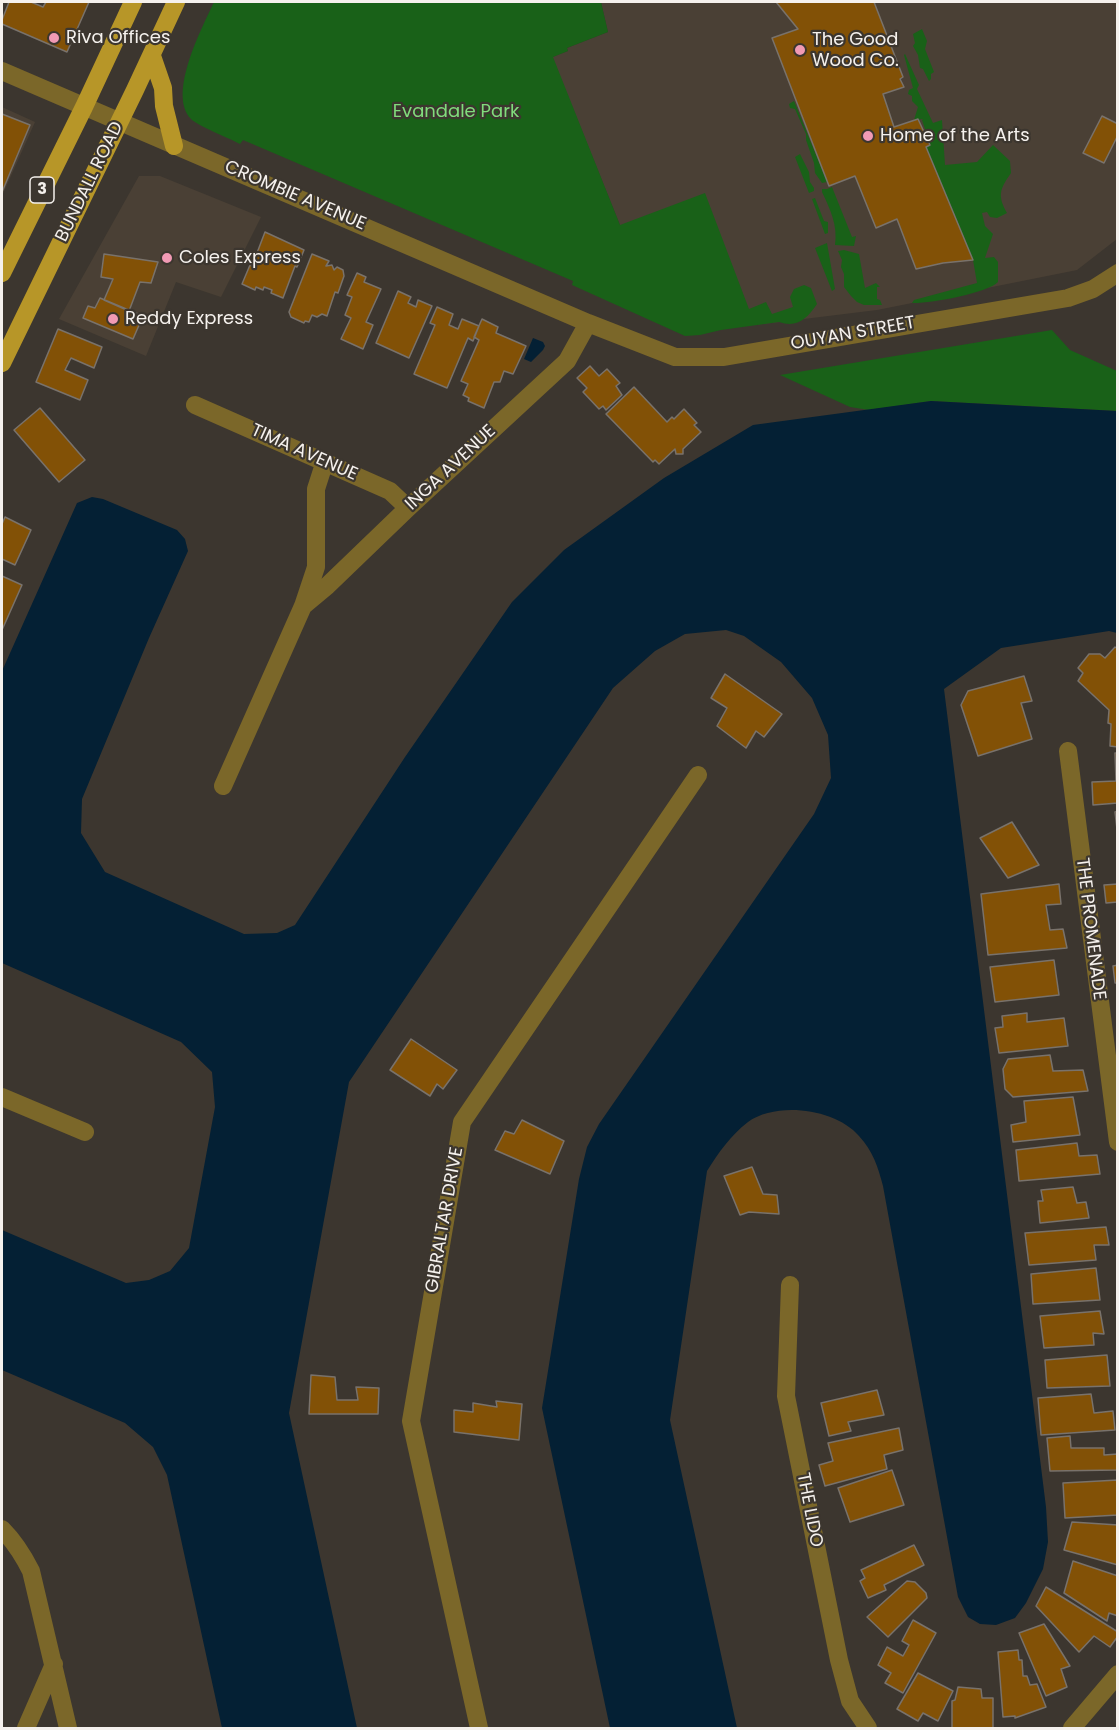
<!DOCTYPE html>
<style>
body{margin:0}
#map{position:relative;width:1119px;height:1730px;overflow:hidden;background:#3c362f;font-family:Poppins,sans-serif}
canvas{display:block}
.frame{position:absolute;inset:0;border:3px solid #f5f1ed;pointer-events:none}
</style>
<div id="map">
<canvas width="1119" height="1730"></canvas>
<div class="frame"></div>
</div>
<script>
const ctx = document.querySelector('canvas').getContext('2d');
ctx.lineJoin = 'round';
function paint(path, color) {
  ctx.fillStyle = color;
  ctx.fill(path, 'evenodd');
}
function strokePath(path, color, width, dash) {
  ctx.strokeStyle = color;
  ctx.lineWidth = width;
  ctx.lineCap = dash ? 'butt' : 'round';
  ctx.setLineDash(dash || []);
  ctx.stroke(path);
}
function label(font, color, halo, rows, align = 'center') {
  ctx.font = font + ' Poppins,sans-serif';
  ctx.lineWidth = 4.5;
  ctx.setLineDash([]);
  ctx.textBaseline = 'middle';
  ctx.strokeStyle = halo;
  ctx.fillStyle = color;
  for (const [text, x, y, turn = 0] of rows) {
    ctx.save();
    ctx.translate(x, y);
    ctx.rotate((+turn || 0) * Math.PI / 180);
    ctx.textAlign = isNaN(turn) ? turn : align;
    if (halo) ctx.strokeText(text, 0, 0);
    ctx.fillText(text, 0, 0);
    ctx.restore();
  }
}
const built = new Path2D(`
 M601 2H1117V239L1077 270 877 310 755 325 620 225 552 57 568 51 567 48 608 32Z
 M2 107 35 122 2 196Z
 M139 176H160L261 217 221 297 176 282 146 356 59 319Z`);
const green = new Path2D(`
 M214 2H601L608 32 567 48 568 51 553 57 620 225 705 193 749 309 766 302 772 314 793 307 790 297 794 289 804 285 811 288 817 304C807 319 797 328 779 322L721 330 700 335 685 336 572 285 573 281 243 140 240 144C231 139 196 125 191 119 167 94 202 28 214 2Z
 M922 29 927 41 925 49 934 72 931 74V79L929 81 923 69 920 68 918 55 913 46 915 43 913 34Z
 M905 54 919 85 917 89 933 123 942 120 945 165 977 162 993 145 1010 161 1011 173C1000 189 997 195 1007 213L997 218 990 217 987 212 982 213 985 226 993 234 985 258 994 257 998 262V282C988 293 928 304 912 303L914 300 977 283 973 260 926 147 930 144 922 120 923 119 914 120 918 107 912 101V96L908 94 909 90 913 88 904 55Z
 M794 101 827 182 822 183 815 173 814 163 806 140V134L795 109 790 108 789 104Z
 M800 154 809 172 810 182 814 188V191L809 193 795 157Z
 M832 187 852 237 856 236 854 246 835 245C838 225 830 209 822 192V189H827Z
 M815 198 824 221 828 222V233L825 234 812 199Z
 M827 243 835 289 832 291 815 248Z
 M844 250 859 254 865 288 876 283 880 287H877V299L880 300 882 305H864L857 302 851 296 844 287V274L841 267 842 260 838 251Z
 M1052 330 1070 350 1117 371V411L931 401 869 410 850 407 780 375Z`);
const water = new Path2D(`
 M533 338 543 342 545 346 543 350 531 362 524 359Z
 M931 401 1117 411V633L1109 631 1001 648 944 689 1046 1507 1048 1542 1043 1569 1026 1603 1015 1618 996 1625 980 1624 968 1617 958 1597 883 1186C878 1167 873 1151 859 1136 836 1109 777 1101 748 1122 730 1136 719 1152 707 1171L670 1420 737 1728H610L542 1408 579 1179 587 1147 599 1124 814 814 831 778 828 735 812 698 781 662 744 636 726 630 685 634 655 651 613 688 349 1082 289 1413 357 1728H222L167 1475 153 1447 125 1423 2 1370V1230L126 1283 149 1280 170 1271 189 1248 215 1107 212 1072 181 1042 2 963V671L77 503 92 497 103 499 177 530 185 539 188 551 149 638 82 799 81 833 105 872 244 934 277 933 295 925 405 757 512 602 564 550 664 478 753 425Z`);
const building = new Path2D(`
 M9 2H31L43 7 46 2H89L67 52 2 24V20Z
 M776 2H874L903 77 900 79 904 87 883 94 894 127 918 119 930 145 926 147 973 260 943 263 916 269 897 219 876 228 855 176 829 186 772 38 798 29Z
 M2 114 30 125 2 192Z
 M1102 116 1118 124V135L1104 163 1083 153Z
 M265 232 304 250 297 267 295 266 283 298 271 293 272 290 264 287 263 290 256 287 255 290 242 284 250 265 252 266Z
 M104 254 158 262 151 283 140 282 129 311 104 300 113 279 101 277Z
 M312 254 329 261 326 266 332 265 334 270 337 267 343 270 344 276 338 293 335 292 327 316 322 314 317 317 312 315 309 322 305 321 304 323 291 317 289 312Z
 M357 273 366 277 364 282 381 289 366 322 373 325 363 349 341 339 351 318 345 315 352 297 347 295Z
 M398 291 411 297 408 303 416 307 418 300 432 306 409 358 376 343Z
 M100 298 143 316 133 339 83 318 88 306 95 308Z
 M437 307 453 314 449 325 458 329 462 319 479 326 473 341 468 338 447 388 414 374 435 325 430 323Z
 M482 319 498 327 496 333 526 346 513 374 504 371 500 382H494L484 408 468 401 469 398 463 395 468 384 461 381 479 340 474 337Z
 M58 329 102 347 94 368 71 358 65 370 88 380 80 400 36 382Z
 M590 366 599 376 607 369 620 383 616 386 622 395 606 410 603 406 599 409 583 392 587 388 577 378Z
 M634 387 667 422 672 417 674 419 684 409 697 423 694 425 701 432 683 449V454H676L675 449 659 464 655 460 653 462 606 414Z
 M40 408 85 460 59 482 14 430Z
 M5 517 31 530 15 565 2 559V524Z
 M2 576 22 585 2 630Z
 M1115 647 1118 649V747L1110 746 1111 724 1108 723 1109 710 1078 681 1083 673 1078 668 1089 654H1100L1105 658Z
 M725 674 782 714 764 737 756 731 746 748 717 726 727 708 711 698Z
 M1024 676 1032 701 1021 703 1032 739 978 756 961 705 968 691Z
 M1115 753H1118V803L1093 805 1092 782 1116 781Z
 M1118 811V838L1115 812Z
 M1012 822 1039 865 1008 878 980 838Z
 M1059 884 1061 904 1046 905 1050 930 1063 929 1067 948 988 955 981 894Z
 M1118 884V902L1106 903 1104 885Z
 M1054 960 1059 995 995 1002 990 967Z
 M1118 965V983H1115L1113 966Z
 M1027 1013V1022L1064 1018 1068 1046 999 1053 995 1028 1003 1027 1002 1016Z
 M411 1039 457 1070 443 1089 437 1084 430 1096 390 1070Z
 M1050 1055 1053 1071 1083 1070 1088 1091 1013 1097 1005 1089 1003 1069 1008 1059Z
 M1073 1097 1080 1135 1013 1142 1011 1125 1026 1122 1024 1101Z
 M522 1120 564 1141 550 1174 495 1150 505 1131 514 1134Z
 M1077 1143 1079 1156 1097 1155 1100 1174 1019 1181 1016 1150Z
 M752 1167 763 1194 777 1195 779 1214 749 1212 740 1215 724 1176Z
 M1073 1187 1077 1203 1086 1202 1089 1218 1040 1223 1038 1201H1043L1041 1190Z
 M1106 1227 1109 1245H1094L1096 1260 1029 1265 1025 1233Z
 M1096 1268 1100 1300 1033 1304 1031 1274Z
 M1100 1311 1104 1334 1093 1333 1094 1345 1044 1348 1040 1316Z
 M1107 1355 1110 1386 1047 1388 1045 1360Z
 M311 1375 335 1377 337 1400H358L356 1387 379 1388 378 1414H309Z
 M877 1390 884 1415 848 1422 851 1431 829 1436 821 1403Z
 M1091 1394 1094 1413 1113 1411 1115 1430 1041 1435 1038 1398Z
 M496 1401 522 1404 519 1440 454 1432V1410L473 1412V1403L497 1407Z
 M899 1428 903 1450 884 1455 887 1469 825 1486 819 1465 833 1461 828 1443Z
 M1070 1436 1071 1448H1104V1455L1118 1454V1470L1050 1471 1047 1438Z
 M892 1470 904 1505 850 1522 838 1488Z
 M1118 1480V1515L1065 1518 1063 1483Z
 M1072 1522 1118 1525V1565L1064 1550Z
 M914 1545 924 1565 884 1585 886 1590 868 1598 860 1581 865 1578 861 1570Z
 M1073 1561 1118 1576V1616L1109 1613 1107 1621 1064 1593Z
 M907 1581 915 1582 926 1593 927 1598 888 1637 867 1617Z
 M1046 1587 1118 1632V1636L1110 1647 1094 1636 1079 1652 1036 1606Z
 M913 1620 936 1633 903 1693 885 1683 891 1673 878 1665 887 1647 903 1656 909 1645 902 1641Z
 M1044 1624 1070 1666 1061 1669 1067 1687 1046 1696 1019 1633Z
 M1018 1650 1019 1660H1022L1023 1676H1027L1030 1685 1037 1684 1046 1707 1015 1718V1716L1003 1717 998 1652Z
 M918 1673 953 1691 938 1721 923 1713 918 1721 897 1709Z
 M958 1687 981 1689 982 1698H993V1728H952V1701L955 1700Z`);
const minor = new Path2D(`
 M2 71 588 323 675 357H724L1068 298 1093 289 1118 273
 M195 405 390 491 408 508
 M303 606 327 586 408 508 567 361 588 323
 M1068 751 1118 1142
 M223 786 303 606 316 567V489L325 461
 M2 1097 85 1132
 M790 1285 786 1396 839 1660 850 1701 868 1728
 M2 1529C15 1542 23 1555 31 1571L68 1728
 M26 1728 54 1664
 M479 1728 411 1421 462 1122 698 775
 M1072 1728 1118 1674`);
const major = new Path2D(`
 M152 56 163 88 164 106 174 146
 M2 273 84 107 133 2
 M2 363 135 90 176 2`);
const markers = [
 [54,38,6,"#f19ab4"],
 [800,50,6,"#f19ab4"],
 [868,136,6,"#f19ab4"],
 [167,258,6,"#f19ab4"],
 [113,319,6,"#f19ab4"]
];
const shields = [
 [42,190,24]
];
const shieldNames = [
 ["3",42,190]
];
const poiNames = [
 ["Riva Offices",66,38],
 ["The Good",812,40],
 ["Wood Co.",812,61],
 ["Home of the Arts",880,136],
 ["Coles Express",179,258],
 ["Reddy Express",125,319]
];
const parkNames = [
 ["Evandale Park",456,112]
];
const streetNames = [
 ["BUNDALL ROAD",90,182,-64],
 ["CROMBIE AVENUE",295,196,23],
 ["OUYAN STREET",853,334,-10],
 ["TIMA AVENUE",304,453,24],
 ["INGA AVENUE",451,468,-43],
 ["THE PROMENADE",1090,929,83],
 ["GIBRALTAR DRIVE",445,1220,-80],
 ["THE LIDO",809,1510,79]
];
paint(built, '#4a4035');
paint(green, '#196118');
paint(water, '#042034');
paint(building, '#825106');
strokePath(building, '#79726b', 1.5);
strokePath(minor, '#7b6729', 18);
strokePath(major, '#b79628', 18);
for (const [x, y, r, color] of markers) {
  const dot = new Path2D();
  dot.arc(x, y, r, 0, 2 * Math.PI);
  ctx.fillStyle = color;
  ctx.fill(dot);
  strokePath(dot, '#3c362f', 2);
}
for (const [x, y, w] of shields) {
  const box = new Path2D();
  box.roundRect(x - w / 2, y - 13, w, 26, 4.5);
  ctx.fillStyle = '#3c362f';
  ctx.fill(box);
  strokePath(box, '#f5f1ed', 1.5);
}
label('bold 16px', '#f5f1ed', null, shieldNames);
label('18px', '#f5f1ed', '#3c362f', poiNames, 'left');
label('18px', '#81dc7c', '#3c362f', parkNames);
label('18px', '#f5f1ed', '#3c362f', streetNames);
</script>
